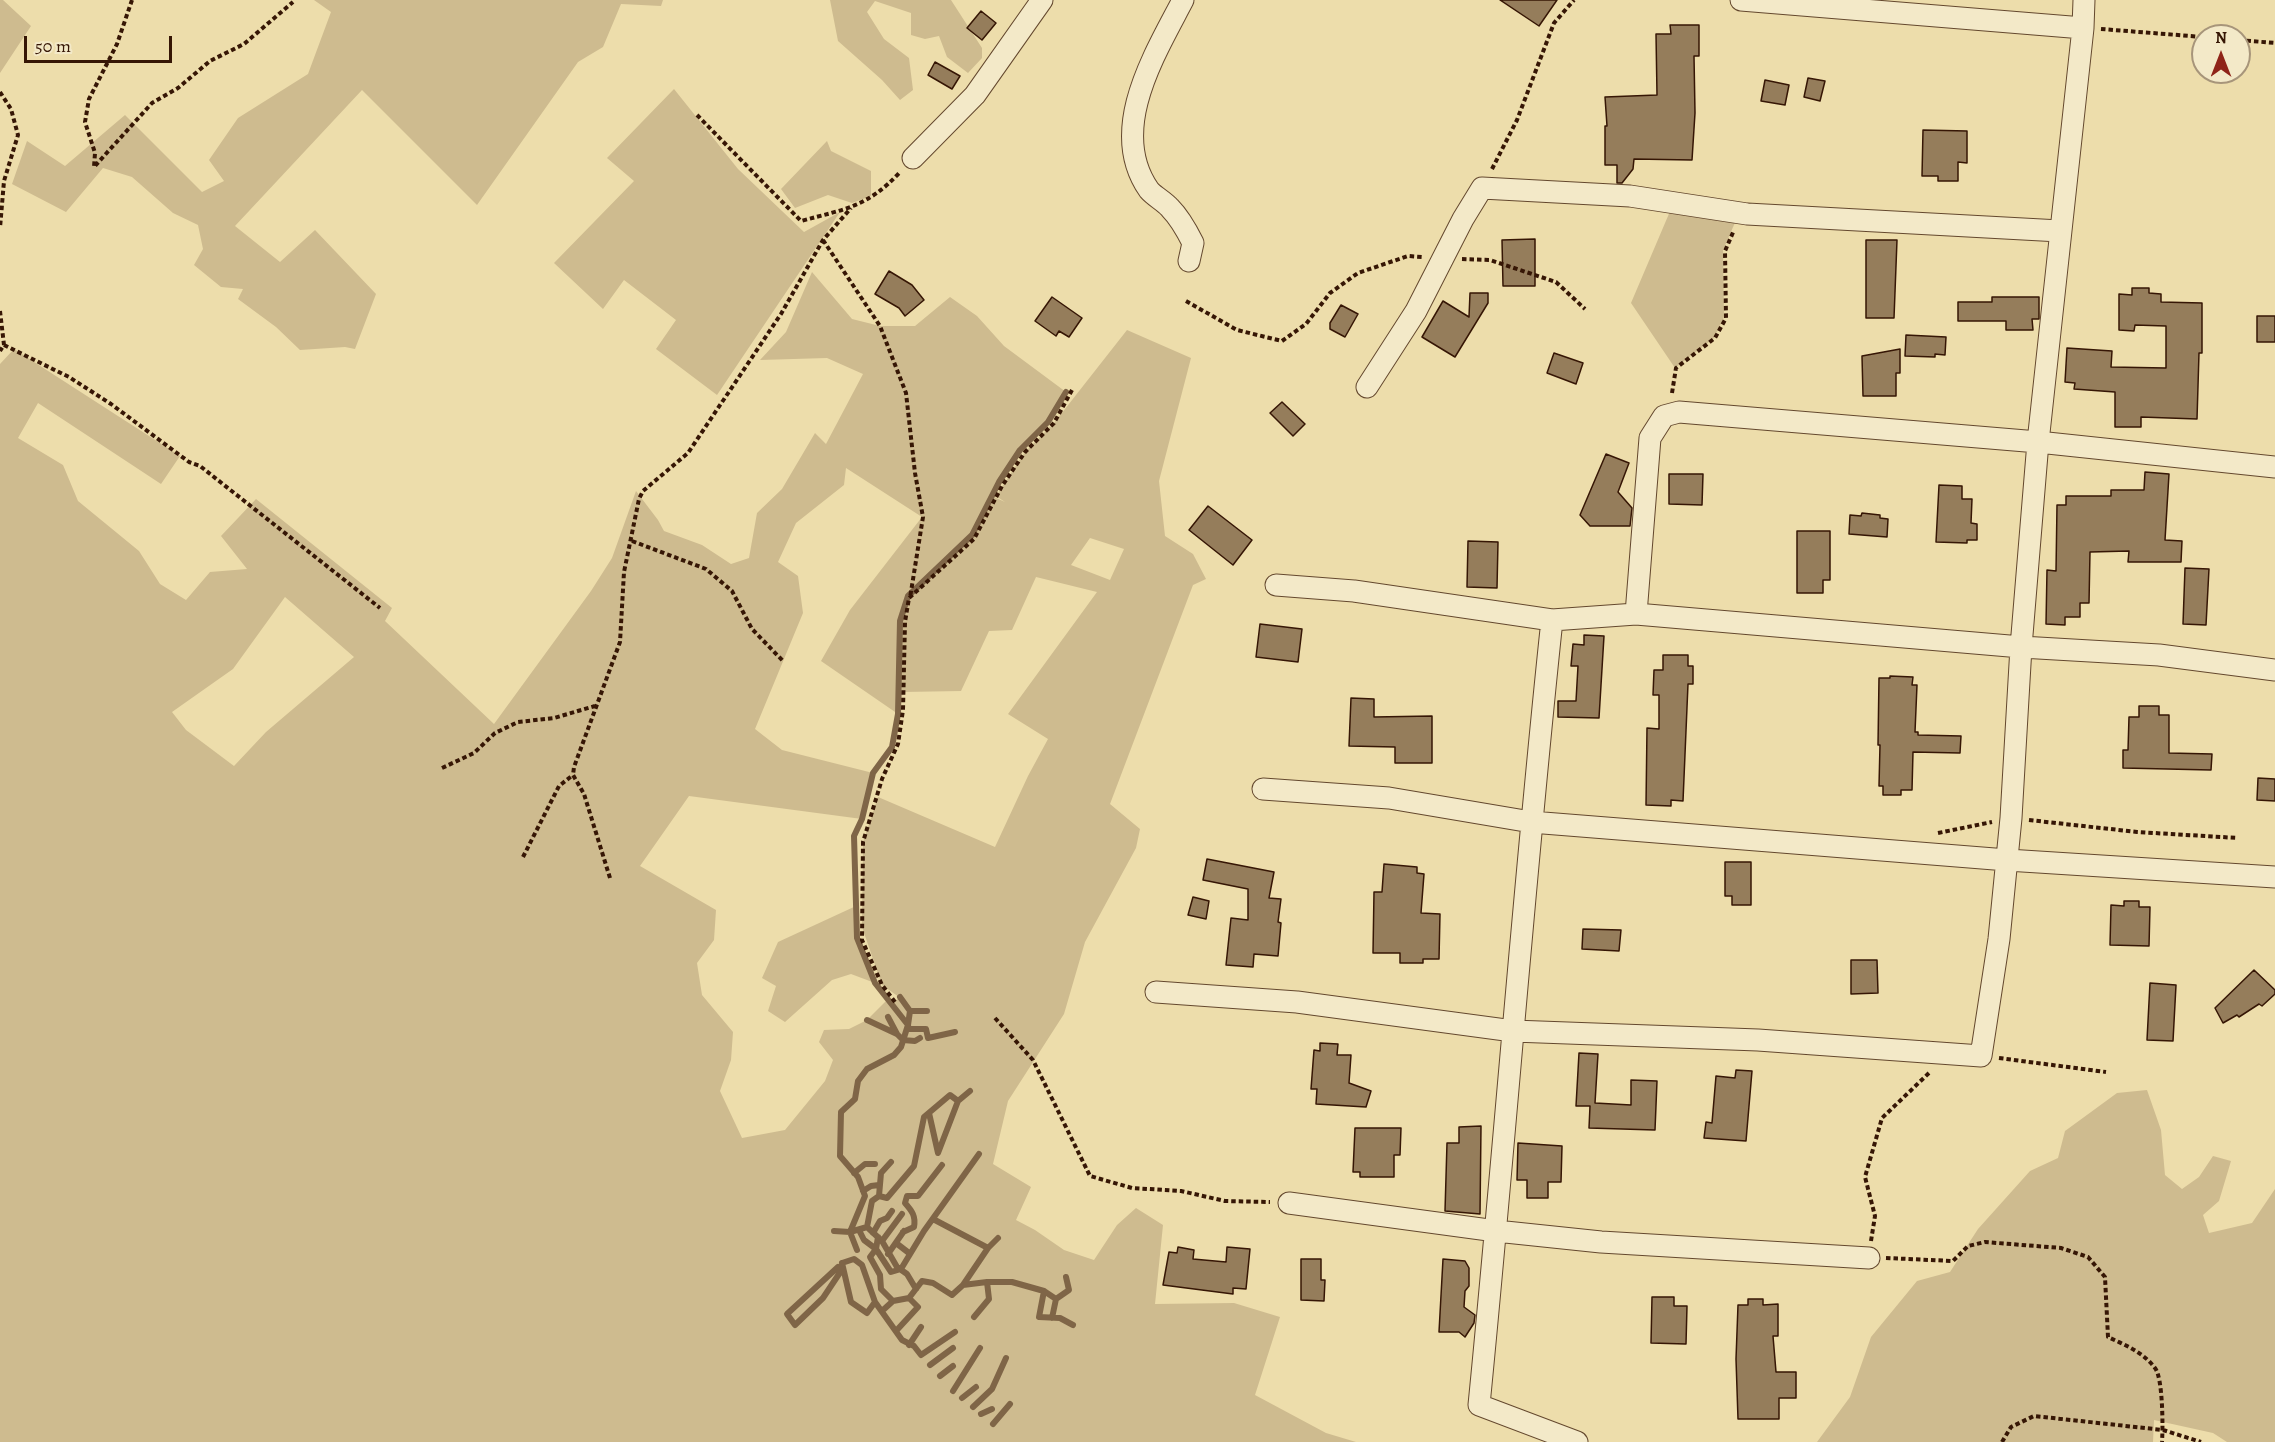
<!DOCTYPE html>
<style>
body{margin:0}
#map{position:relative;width:2275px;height:1442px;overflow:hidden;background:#edddab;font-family:Alegreya,serif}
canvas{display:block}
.north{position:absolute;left:2191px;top:24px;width:60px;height:60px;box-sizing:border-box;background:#f3e9c8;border:2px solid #a7957a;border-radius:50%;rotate:0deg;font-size:16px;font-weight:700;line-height:24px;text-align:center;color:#361605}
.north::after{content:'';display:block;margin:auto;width:21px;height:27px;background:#8f2418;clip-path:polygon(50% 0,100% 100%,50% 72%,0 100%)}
.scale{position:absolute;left:24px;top:36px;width:148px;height:27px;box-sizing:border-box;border:3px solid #361605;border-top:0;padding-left:8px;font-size:18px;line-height:21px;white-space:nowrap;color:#361605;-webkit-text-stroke:4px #f3e9c8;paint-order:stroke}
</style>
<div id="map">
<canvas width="2275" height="1442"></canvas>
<div class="north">N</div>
<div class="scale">50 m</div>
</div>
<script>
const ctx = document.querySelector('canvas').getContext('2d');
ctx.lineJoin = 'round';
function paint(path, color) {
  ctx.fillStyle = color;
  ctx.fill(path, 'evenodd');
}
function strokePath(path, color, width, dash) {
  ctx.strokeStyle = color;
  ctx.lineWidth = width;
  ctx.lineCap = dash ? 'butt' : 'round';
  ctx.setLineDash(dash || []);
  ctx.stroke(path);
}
const green = new Path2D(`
 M0 0H3L31 26 0 73Z
 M314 0H663L661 6 621 4 603 47 578 62 477 205 362 90 235 226 280 262 315 230 376 294 355 349 345 347 300 350 276 327 238 299 243 289 221 287 194 265 203 249 198 225 173 213 132 177 103 168 66 212 12 184 27 141 65 166 125 115 202 192 224 181 209 160 238 118 308 74 331 12Z
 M830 0H951L982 48V58L968 73 947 57 939 36 925 39 911 35V13L875 1 867 12 884 39 909 58 913 90 900 100 882 80 838 41Z
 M674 89 738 169 804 232 840 212 717 395 656 349 676 320 624 280 603 309 554 263 634 181 607 158Z
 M827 141 831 151 871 171V196L852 203 828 195 795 208 781 189Z
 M1671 209 1737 218 1723 250 1724 317 1714 338 1675 368 1631 303Z
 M812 272 852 319 880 326H915L950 297 977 316 1004 346 1066 392 1048 422 1020 450 992 496 1005 502 996 496 1025 452 1054 423 1127 330 1191 358 1159 481 1165 536 1193 554 1206 579 1193 585 1110 804 1140 829 1136 848 1085 942 1064 1014 1008 1101 993 1164 1031 1187 1016 1220 1035 1230 1064 1250 1094 1260 1117 1225 1136 1208 1163 1225 1155 1304 1234 1303 1280 1317 1255 1395 1326 1433 1356 1442H0V364L14 349 180 456 161 484 38 403 18 438 63 465 78 501 139 551 160 584 186 600 210 572 247 569 221 536 256 499 392 608 385 621 494 724 591 591 612 558 636 491 658 520 664 531 702 545 731 564 749 558 757 513 782 489 815 433 826 444 863 374 827 358 760 360 786 332ZM846 468 922 517 850 610 821 661 898 714 903 692 961 691 989 631 1012 630 1036 577 1097 592 1008 714 1048 739 1028 776 995 847 878 797 863 842 862 927 882 985 899 997 895 1002 887 1000 867 1020 849 1029 824 1030 819 1042 833 1060 825 1081 785 1130 742 1138 720 1091 731 1060 733 1032 702 995 697 963 714 940 716 910 640 866 689 796 862 819 873 773 782 750 755 729 803 613 798 576 778 562 796 523 844 485ZM1090 538 1124 549 1110 580 1071 565ZM285 597 354 657 266 732 234 766 186 730 172 712 233 669Z
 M856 906 857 938 875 983 851 974 832 980 785 1022 768 1011 776 986 762 978 778 942Z
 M2147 1090 2161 1130 2165 1175 2182 1189 2199 1177 2213 1156 2231 1161 2219 1201 2203 1215 2209 1233 2252 1223 2275 1189V1442H2227L2213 1433 2154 1420 2153 1442H1817L1850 1397 1871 1337 1917 1281 1950 1272 1978 1229 2030 1171 2058 1158 2065 1131 2117 1093Z`);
const stream = new Path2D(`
 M910 1011H927
 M888 1017 897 1034
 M867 1020 897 1034 903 1040 915 1041 920 1038
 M908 1025 875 983 857 938 854 836 862 819 873 773 892 747 898 714 900 621 908 596 972 535 999 482 1020 450 1048 422 1066 392
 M907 1029H926L928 1038 955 1032
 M929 1113 938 1153 958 1101
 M854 1173 865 1164H875
 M863 1191 871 1186 879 1185
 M879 1196 881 1173 891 1162
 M933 1219 988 1248
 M867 1227 872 1201 879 1196 887 1198 914 1166 924 1117 950 1095 958 1101 970 1091
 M859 1230 864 1240 876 1249 870 1257 880 1275 881 1289 893 1301
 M834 1231 850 1232 867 1227 882 1241 897 1267 907 1274 916 1289
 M903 1232 914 1227C916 1216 912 1211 905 1203L907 1196H918L942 1165
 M873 1233 880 1221 887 1218 892 1211
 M878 1237 876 1249 891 1272 901 1269 924 1231 979 1154
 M882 1241 902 1214
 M896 1243 909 1253
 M857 1250 850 1232 865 1196 858 1177 840 1156 841 1112 855 1099 858 1081 867 1069 894 1055 901 1047 908 1025 910 1011 900 997
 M888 1254 904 1231
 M842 1263 851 1302 867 1313 875 1302 902 1340 914 1346 921 1355 955 1332
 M842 1263 854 1259 862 1265 875 1302
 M838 1267 787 1314 795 1325 823 1298 843 1268
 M963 1285 988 1248 998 1238
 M1044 1291 1056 1299 1069 1290 1066 1277
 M882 1311 893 1301 909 1298 922 1281 933 1283 952 1295 963 1285 987 1282H1012L1044 1291 1039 1317 1060 1318 1073 1325
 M974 1317 989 1299 987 1282
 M1052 1318 1056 1299
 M896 1331 918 1307 909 1298
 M909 1345 921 1327
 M930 1365 953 1348
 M940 1376 953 1366
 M953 1391 980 1348
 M962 1398 976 1387
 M973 1407 992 1389 1006 1358
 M981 1414 992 1409
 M993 1424 1010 1404`);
const building = new Path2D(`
 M1500 0H1557L1539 26Z
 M981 11 996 23 982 40 967 28Z
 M1670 25H1699V56H1694L1695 113 1692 160 1634 159 1633 169 1622 183H1617V165H1605V126H1607L1605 97 1657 95 1656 34H1671Z
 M935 62 960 76 952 89 928 75Z
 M1808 78 1825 81 1820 101 1804 97Z
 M1765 80 1789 85 1785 105 1761 101Z
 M1923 130 1967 131V163L1958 162V181H1938V176H1922Z
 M1535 239V286H1503L1502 240Z
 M1866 240H1897L1894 318H1866Z
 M889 271 912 285 924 300 905 316 899 308 875 294Z
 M2132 288H2149V293L2161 294V302L2202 303V353H2199L2197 419 2141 417V427H2115V392L2074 389 2075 383 2065 382 2067 348 2112 351 2111 367 2166 368V326L2135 325 2134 331 2119 330V294L2132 295Z
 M1470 293H1488V303L1455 357 1422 337 1443 301 1469 317Z
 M1052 297 1082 318 1069 337 1059 331 1056 336 1035 321Z
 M1992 297H2039V319H2032L2033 330H2006V321H1958V302H1992Z
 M1341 305 1358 314 1345 337 1330 329V323Z
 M2257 316H2275V342H2257Z
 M1906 335 1946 337 1945 355 1935 354V357L1905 356Z
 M1900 349V373H1896V396H1863L1862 356Z
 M1554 353 1583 363 1576 384 1547 373Z
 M1282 402 1305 424 1293 436 1270 413Z
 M1606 454 1629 463 1618 492 1632 508 1630 526H1590L1580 515Z
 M2145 472 2169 474 2165 540 2182 541 2181 562H2128L2129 551 2090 552 2089 603H2080V617H2065V625L2046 624 2047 570 2056 571 2057 505H2066V496H2111V490H2144Z
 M1669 474H1703L1702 505 1669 504Z
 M1939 485 1962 486V499H1972L1971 523 1977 524V540H1967V543L1936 542Z
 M1208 506 1252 540 1233 565 1189 530Z
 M1862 513 1880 515V518L1888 519 1887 537 1849 534 1850 515 1861 516Z
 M1797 531H1830V580H1823V593H1797Z
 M1468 541 1498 542 1497 588 1467 587Z
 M2185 568 2209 569 2206 625 2183 624Z
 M1260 624 1302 629 1298 662 1256 657Z
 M1584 635 1604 636 1599 718 1558 717V701H1576L1578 666H1571L1573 644 1584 645Z
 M1663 655H1688V666H1693V684H1688L1683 801 1671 800V806L1646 805 1647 728 1659 729V695H1653L1654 670H1663Z
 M1890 676 1913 677 1912 685H1917L1915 732H1918V735L1961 736 1960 753 1913 752 1912 790H1901V795H1883V786H1879L1880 745H1878L1879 678H1890Z
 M1351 698 1374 699V717L1432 716V763H1395V747L1349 746Z
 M2139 706H2159V715H2169V753L2212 754 2211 770 2123 768V750H2128L2129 717H2139Z
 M2258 778 2275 779V801L2257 800Z
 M1207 859 1274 872 1269 898 1281 899 1278 922 1281 923 1278 956 1254 954 1253 967 1226 965 1231 918 1248 920V889L1203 880Z
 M1725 862H1751V905H1732V896H1725Z
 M1384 864 1417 867V873L1424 874 1421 913 1440 914 1439 959H1423V963H1400V953H1373L1374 892H1382Z
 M1193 897 1209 901 1206 919 1188 915Z
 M2124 901H2139V907H2150L2149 946 2110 945 2111 905 2124 906Z
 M1583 929 1621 930 1619 951 1582 949Z
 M1851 960H1877L1878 993 1851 994Z
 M2254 970 2275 990V994L2262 1006 2259 1004 2239 1017 2237 1015 2223 1023 2215 1008Z
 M2150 983 2176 985 2173 1041 2147 1040Z
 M1320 1043 1338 1044 1337 1055H1351L1349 1083 1371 1091 1366 1107 1316 1104 1317 1089H1311L1314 1050 1320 1051Z
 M1579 1053 1598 1054 1595 1103 1631 1105V1080L1657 1081 1655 1130 1589 1128 1590 1106H1576Z
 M1736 1070 1752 1071 1746 1141 1704 1138 1706 1122 1712 1123 1716 1076 1735 1078Z
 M1481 1126 1480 1214 1445 1211 1447 1143H1459V1127Z
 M1355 1128H1401L1400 1155H1394V1177H1360V1172H1353Z
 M1518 1143 1562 1146 1561 1182H1548V1198H1527V1180H1517Z
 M1178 1247 1194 1250 1193 1259 1226 1262 1227 1247 1250 1249 1246 1289 1233 1288V1294L1163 1285 1169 1252 1177 1253Z
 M1301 1259H1321V1280H1325L1324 1301 1301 1300Z
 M1443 1259 1465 1261 1469 1268V1286L1465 1291 1464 1307 1475 1315 1474 1323 1465 1337 1459 1332H1439Z
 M1652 1297H1674V1306H1687L1686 1344 1651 1343Z
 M1748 1299H1763V1305L1778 1304V1336H1773L1776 1372H1796V1398H1779V1419H1738L1736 1359 1738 1305H1748Z`);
const path = new Path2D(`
 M132 0 117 44 89 99 85 122 95 153 94 167 152 103 178 88 210 61 244 44 293 2
 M2101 29 2203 37
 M2239 40 2275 43
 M0 92 11 109 18 135 4 181 0 228
 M697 115 801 221C845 209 868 207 900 172
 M1492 169 1517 120 1554 23 1574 0
 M823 240 880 326 906 393 915 473 923 517 910 598
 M1462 259 1490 260 1556 282 1585 309
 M1186 301 1237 330 1282 341 1306 324 1330 293 1358 273 1408 256 1422 257
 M0 311 4 345 0 351
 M4 345 69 377 111 404 189 462 200 466 380 608
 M1672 393 1676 368 1715 338 1726 318 1725 251 1734 230
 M632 541 706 569 732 591 752 629 783 661
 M442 768 474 753 495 733 518 722 554 718 595 706
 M2029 820 2137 832 2238 838
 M1938 833 1992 822
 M523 857 559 786 573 775
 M610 878 584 794 573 775 574 767 620 642 624 572 639 499 643 491 688 453 781 314 823 240 851 208
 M895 1002 882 985 862 940 863 842 882 779 898 744 903 710 905 622 909 598 974 539 1002 486 1025 452 1054 423 1072 390
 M995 1018 1033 1060 1090 1176 1132 1188 1181 1191 1225 1201 1270 1202
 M1999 1058 2106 1072
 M1871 1241 1875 1216 1865 1177 1882 1118 1930 1072
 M1886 1258 1953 1261 1968 1246 1985 1242 2061 1248 2088 1257 2105 1277 2108 1337C2125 1345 2143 1352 2155 1368 2163 1378 2163 1428 2162 1442
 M2002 1442 2011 1427 2034 1416 2163 1430 2201 1442`);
const street = new Path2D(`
 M1183 0C1155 54 1107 130 1149 190 1155 197 1164 201 1170 208 1180 218 1187 231 1193 243L1189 261
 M1741 0 2083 28
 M913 158 975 95 1042 0
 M1367 387 1416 311 1463 219 1482 188 1630 196 1747 214 2060 231
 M1276 585 1354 591 1552 620 1636 614 2021 647 2159 655 2275 670
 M1636 614 1650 438 1664 416 1679 412 2038 442 2275 467
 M1552 620C1524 881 1505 1143 1479 1405L1577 1442
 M1263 789 1389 798 1531 822 2007 860 2275 877
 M1156 992 1297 1002 1513 1031 1758 1040 1981 1056 1999 939 2011 818 2021 647 2038 442 2083 28 2084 0
 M1289 1203 1496 1231 1601 1242 1869 1258`);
paint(green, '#cebb8f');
strokePath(stream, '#7f6547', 6);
paint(building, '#957d5b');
strokePath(building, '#361605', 1.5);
strokePath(street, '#64482e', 23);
strokePath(path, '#361605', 4, [4.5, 3]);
strokePath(street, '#f3e9c8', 21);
</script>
